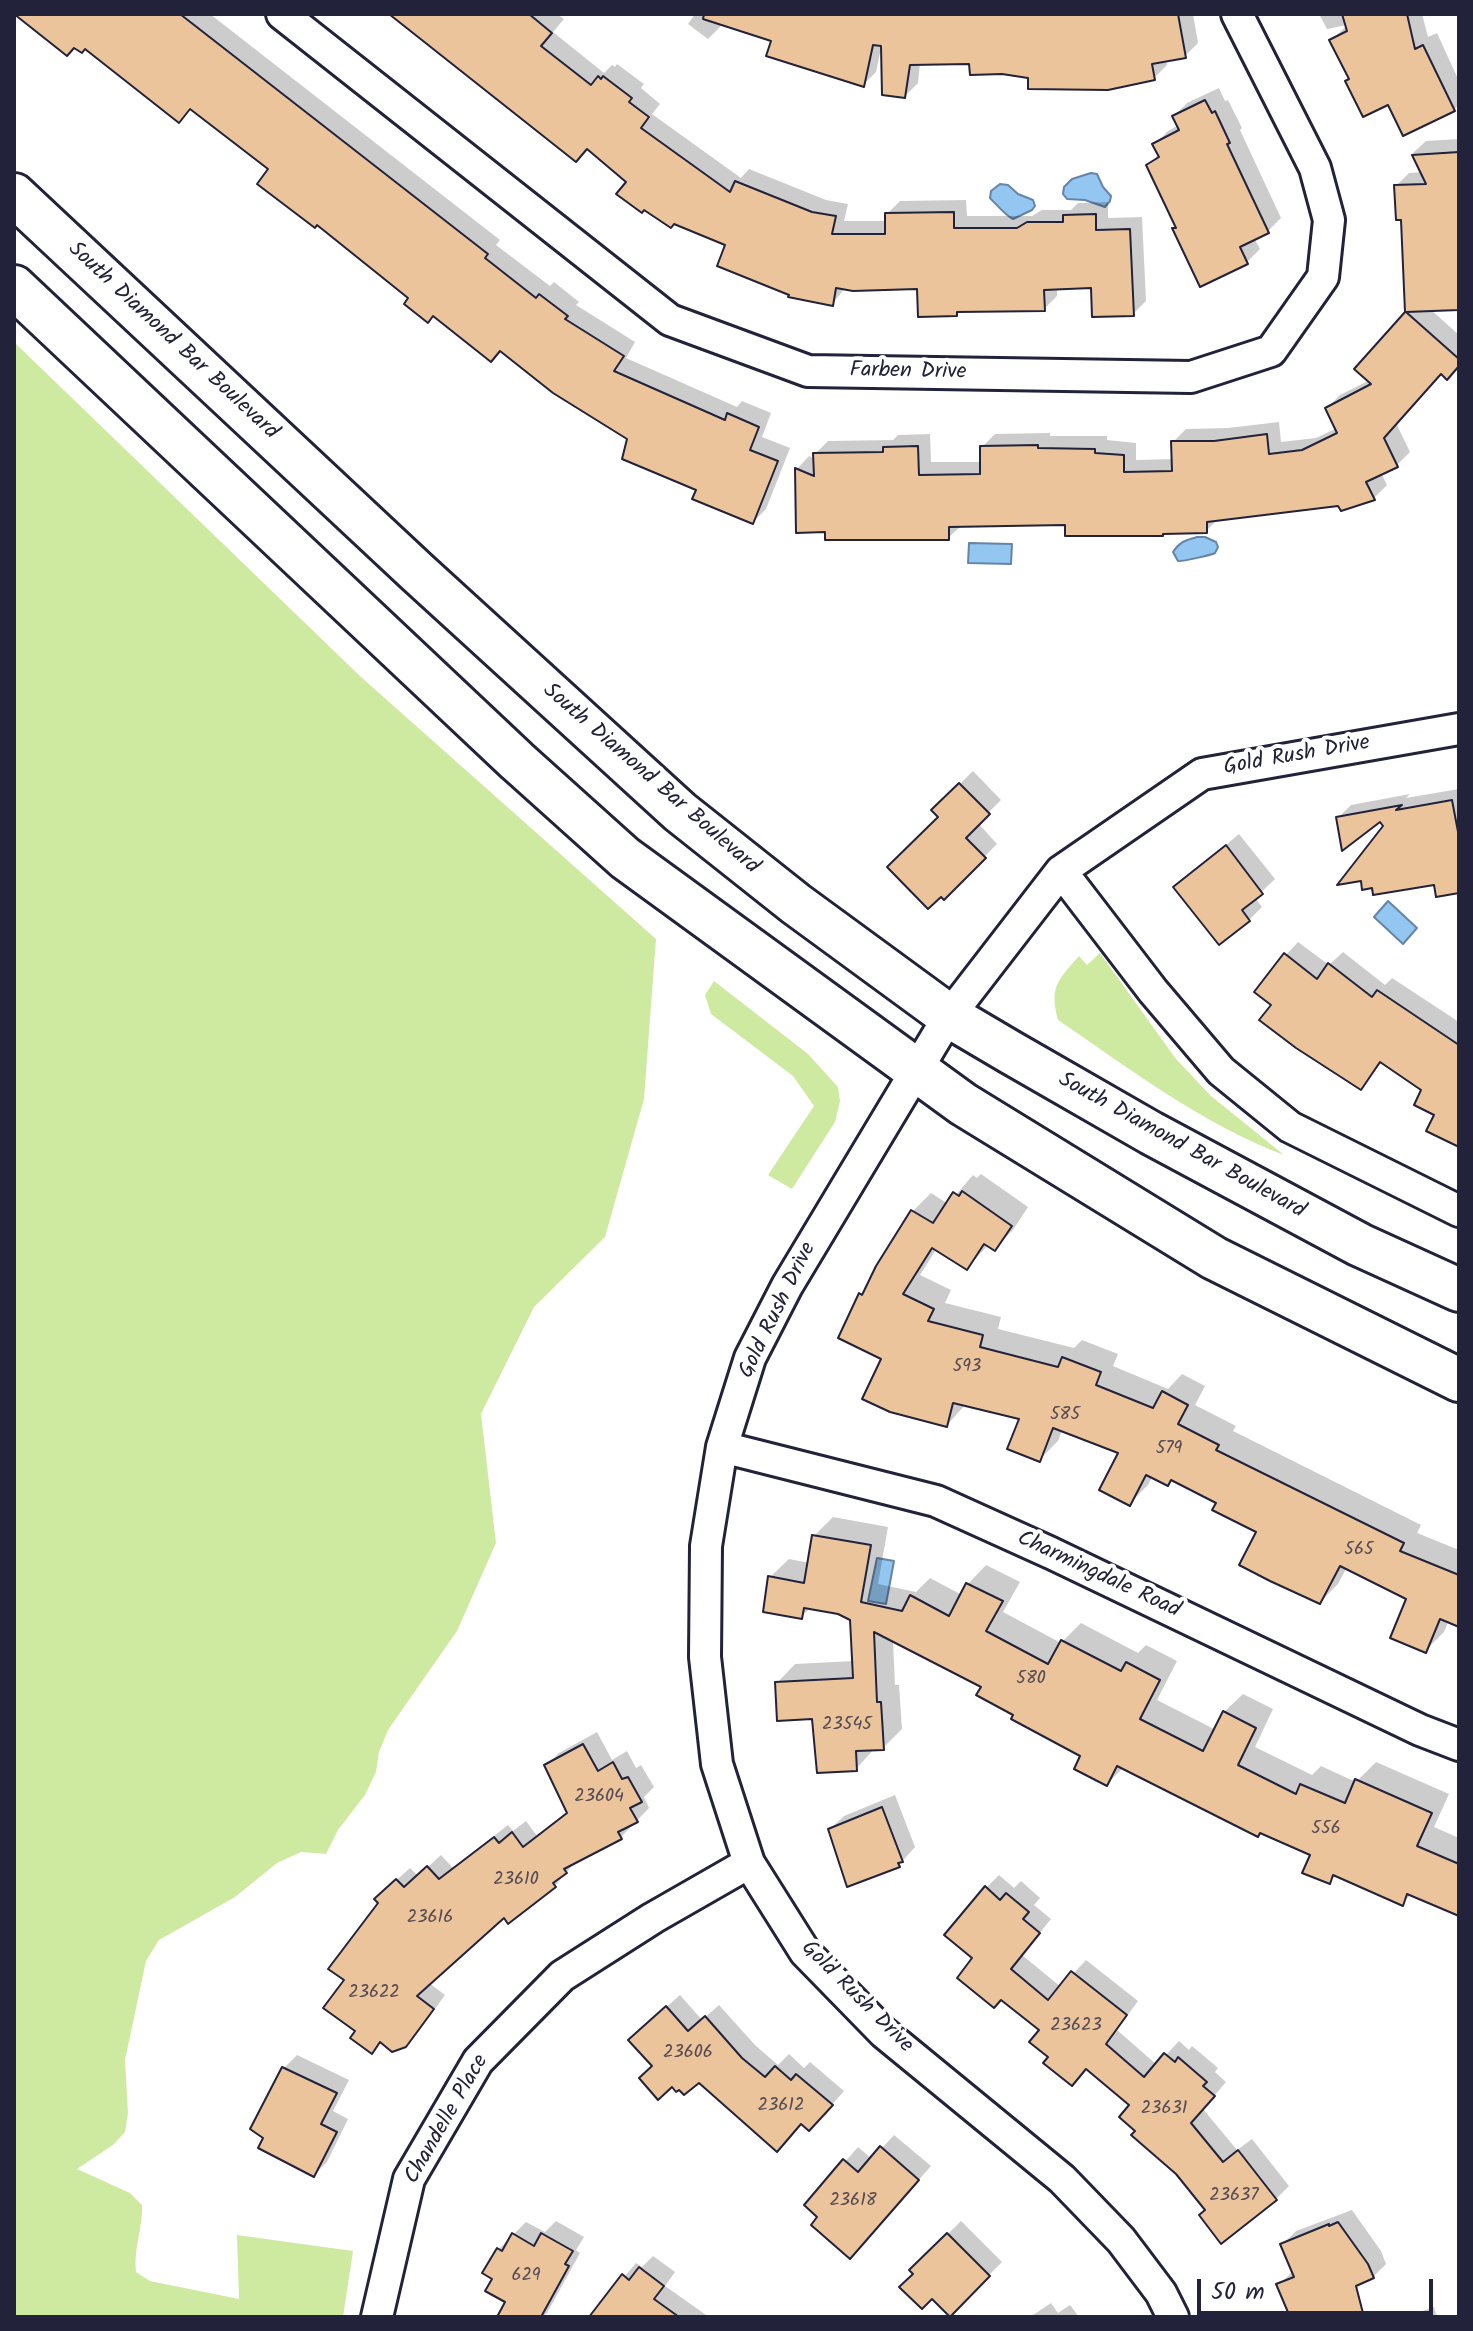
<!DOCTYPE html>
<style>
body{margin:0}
#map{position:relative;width:1473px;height:2331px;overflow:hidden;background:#fff;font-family:Kalam,sans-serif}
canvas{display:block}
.frame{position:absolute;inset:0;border:16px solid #22223b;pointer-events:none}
.scale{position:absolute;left:1197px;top:2279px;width:236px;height:36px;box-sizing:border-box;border:4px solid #22223b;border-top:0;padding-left:10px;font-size:24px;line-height:28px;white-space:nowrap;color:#22223b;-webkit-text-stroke:6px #fff;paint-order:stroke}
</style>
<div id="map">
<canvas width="1473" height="2331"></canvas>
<div class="frame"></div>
<div class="scale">50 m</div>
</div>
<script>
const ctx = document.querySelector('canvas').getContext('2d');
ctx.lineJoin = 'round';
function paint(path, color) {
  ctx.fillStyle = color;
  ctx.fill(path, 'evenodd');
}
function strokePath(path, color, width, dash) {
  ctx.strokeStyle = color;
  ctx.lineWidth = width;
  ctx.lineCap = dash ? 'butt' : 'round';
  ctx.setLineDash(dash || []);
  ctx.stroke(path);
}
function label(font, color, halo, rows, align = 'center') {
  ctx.font = font + ' Kalam,sans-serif';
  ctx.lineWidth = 8;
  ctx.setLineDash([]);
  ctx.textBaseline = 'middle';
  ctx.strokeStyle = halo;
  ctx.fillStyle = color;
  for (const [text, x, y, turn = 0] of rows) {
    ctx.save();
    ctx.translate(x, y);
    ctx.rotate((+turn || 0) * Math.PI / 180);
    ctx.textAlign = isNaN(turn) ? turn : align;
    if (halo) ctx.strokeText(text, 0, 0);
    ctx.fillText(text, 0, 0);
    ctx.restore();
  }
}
const green = new Path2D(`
 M14 342 361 677 656 939 644 1099 605 1237 534 1307 481 1414 496 1543 457 1631 388 1730 379 1752 376 1772 365 1795 338 1830 326 1854 301 1852 277 1863 235 1897 159 1940 146 1961 125 2060 128 2113 125 2132 113 2145 77 2169 130 2193 142 2205C143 2228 133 2250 136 2272L150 2281 239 2299 237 2235 353 2251 343 2317H14Z
 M1100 953 1176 1059 1211 1096 1284 1155C1202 1124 1130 1069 1058 1020 1049 987 1058 980 1079 956L1087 965Z
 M714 981 808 1054 838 1087 840 1101 835 1122 792 1189 768 1175 814 1106 793 1076 711 1014 705 995Z`);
const water = new Path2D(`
 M1091 173 1097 174 1103 187 1111 196 1110 201 1105 207 1085 200 1067 199 1063 194 1064 187 1072 179Z
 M1000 184 1008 185 1018 194 1033 200 1035 206 1032 210 1013 219C1006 216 996 204 990 198L991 191Z
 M1197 537H1205L1216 542 1218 547 1215 553C1211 555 1181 562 1178 561L1173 552C1180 541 1185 541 1197 537Z
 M969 543 1012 544 1011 564 968 563Z
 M1388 901 1417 928 1403 944 1374 917Z
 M877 1558 894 1561 886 1604 868 1601Z`);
const shadow = new Path2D(`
 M18 14H210L500 240 496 245 550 286 554 282 579 302 576 305 635 342 626 358 737 407 742 401 771 413 762 437 790 448 766 509 753 522 698 489 501 349 411 298 271 169 192 108 179 121 85 47Z
 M391 14H557L564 19 553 32 604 73 612 65 615 67 617 64 644 84 641 88 660 104 652 114 741 178 749 169 826 200 848 204 844 221H887V214L900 201 966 200 967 216H1032L1042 210H1071L1078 203 1108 202V218L1142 217 1146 301 1133 314 1093 286 1057 287V296L1044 309H961L957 314 919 287H846L832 304 728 244 628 181 589 147Z
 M695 14H1193L1198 43 1185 56 1166 59 1167 65 1154 78 1030 76 971 61 920 63 918 83 905 96 881 48 876 72 863 85 773 40 723 24 708 39 688 24Z
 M1319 14H1422L1428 37 1437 33 1459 81V104L1454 110 1389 102 1350 78 1332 40 1347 25 1327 29Z
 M1219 88 1225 101 1228 100 1242 128 1240 130 1281 218 1268 231 1254 238 1260 249 1247 262 1174 228 1177 225 1148 165 1160 153 1155 144 1168 131 1179 125 1174 116 1187 103Z
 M1459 139V308L1430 309 1459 335V364L1441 372 1396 423 1410 452 1397 465 1381 473 1387 485 1374 498 1342 509 1340 504 1219 518 1206 531 1067 523 962 525 948 538 827 530 797 469 809 456 815 459V454L828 441 893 440 898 435 930 434 931 462H982V447L995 434 1050 433V436H1107V440L1136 443V460L1174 459 1173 442 1186 429 1228 428 1279 422 1281 442 1316 438 1337 428 1327 408 1340 395 1370 380 1357 369 1407 313 1403 218 1396 186 1409 173 1422 172 1413 153 1426 141Z
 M973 771 1001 800 978 823 997 844 944 897 940 817 934 810Z
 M1459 789V891L1435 883 1380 820 1338 818 1351 805 1410 794 1406 798Z
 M1239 834 1275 879 1255 898 1262 907 1249 920 1176 887Z
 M1298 942 1329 965 1343 952 1385 985 1392 978 1459 1022V1145L1437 1114 1424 1090 1383 1061 1361 1087 1274 1004 1286 955Z
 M981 1174 1028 1207 1013 1230 995 1248 989 1244 967 1268 937 1248 920 1275 951 1290 945 1303 1001 1317 998 1329 1074 1348 1082 1340 1118 1354 1113 1366 1168 1389 1182 1374 1205 1386 1195 1405 1236 1426 1233 1431 1421 1525 1417 1533 1459 1550V1624L1449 1620 1444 1632 1426 1650 1408 1598 1347 1567 1338 1584 1320 1602 1258 1531 1219 1502 1172 1478 1153 1476 1148 1485 1130 1503 1121 1452 1062 1430 1058 1441 1039 1460 1021 1418 966 1404 947 1425 884 1358 861 1294 867 1287 913 1211 931 1193 948 1204 973 1175 977 1178Z
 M833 1517 888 1527 878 1584 916 1592 930 1578 962 1595 968 1584 986 1565 1020 1582 1003 1612 1061 1643 1081 1623 1138 1653 1146 1645 1177 1661 1157 1700 1216 1730 1224 1712 1243 1694 1273 1709 1255 1747 1312 1775 1321 1766 1356 1782 1376 1762 1449 1794 1434 1827 1459 1838V1913L1412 1894 1402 1903 1337 1875 1329 1882 1312 1853 1124 1767 1107 1784 1083 1755 1016 1714 984 1686 893 1640 895 1685H899L902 1729 883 1748H875L856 1769 814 1717 777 1683 795 1664 854 1661 851 1618 839 1612 811 1607 802 1616 770 1577 789 1559 810 1563 814 1536Z
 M597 1732 612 1760 627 1751 636 1768 641 1765 654 1787 644 1797 649 1808 621 1837 577 1860 555 1886 504 1915 429 1983 445 1995 419 2031 405 2045 382 2041 372 2051 358 2031 347 1980 390 1886 410 1868 418 1876 441 1855 453 1868 508 1825 513 1831 526 1821 537 1836 568 1812 546 1766 559 1753Z
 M895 1795 915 1847 898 1866 830 1829 844 1816Z
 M999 1875 1014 1888 1021 1881 1040 1898 1034 1905 1051 1919 1022 1955 1061 1987 1086 1960 1138 2001 1117 2030 1157 2065 1179 2041 1189 2050 1192 2046 1218 2068 1215 2072 1226 2082 1203 2109 1237 2150 1252 2139 1289 2186 1276 2199 1207 2210 1178 2173 1137 2130 1132 2105 1088 2068 1072 2084 1051 2056 1042 2030 974 1958 986 1888Z
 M680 1995 702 2020 719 2005 755 2045 778 2065 789 2054 804 2068 810 2062 844 2091 822 2116 802 2122 699 2081 654 2066 644 2027Z
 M297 2055 349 2080 333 2111 348 2119 327 2162 314 2175 284 2068Z
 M894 2135 931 2166 863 2243 820 2217 807 2205 858 2147 872 2159Z
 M1352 2210 1381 2251 1386 2264 1373 2277 1362 2281 1355 2288 1279 2285 1292 2272 1283 2244 1296 2231Z
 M556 2221 584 2237 576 2250 580 2253 547 2313 543 2317H518L495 2278 485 2273 499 2249 526 2222 545 2232Z
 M961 2221 1002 2262 950 2314 912 2270Z
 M653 2256 675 2272 665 2286 709 2317H591L636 2263 642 2267Z
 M1051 2303 1058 2313 1070 2305 1079 2317H1030Z
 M1434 2307 1437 2317H1406Z`);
const building = new Path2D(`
 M14 14H180L488 254 485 258 536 298 539 294 568 316 565 319 624 356 614 371 725 420 727 413 759 427 750 450 778 461 753 524 692 499 696 490 622 459 627 439 553 393 500 351 491 362 433 316 428 323 404 304 408 298 317 225 315 228 257 184 268 169 190 109 179 123 85 49 82 53 74 48 67 56Z
 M389 14H529L552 33 541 46 591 85 598 76 601 79 603 76 632 98 629 102 649 117 641 128 730 192 735 181 812 212 836 216 832 234H885V213L954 212V228H1017L1027 222H1063V215L1096 214V230L1130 229 1134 316 1092 317 1091 288 1044 290 1045 311 957 312V316L918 317 917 289 853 291 836 288 833 306 788 297 789 295 717 266 725 245 674 224 671 228 644 210 642 213 616 194 626 182 587 149 576 162Z
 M704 14H1178L1186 58 1152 64 1155 80 1108 90 1028 89V78L1002 74 970 75 969 64 910 65 905 98 882 95 881 46 873 45 864 87 766 56 771 41 703 19Z
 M1342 14H1407L1415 49 1423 45 1455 111 1403 136 1388 105 1363 117 1345 81 1349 79 1329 40 1347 31Z
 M1205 100 1212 113 1215 111 1230 143 1227 144 1269 233 1240 247 1248 264 1200 287 1172 228H1176L1146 165 1159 157 1152 144 1179 130 1172 116Z
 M1459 152V310L1406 312 1459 359V366L1447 380 1441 374 1384 438 1398 467 1366 482 1375 500 1341 511 1338 506 1207 522V533L1163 534V536H1065V525L949 527V540H825V532L796 533 795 468 814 476 813 453 883 452V447L918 446 919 475 980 474V446L1038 445V448L1095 449V453L1124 455V472L1172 471 1171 441H1214L1267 434 1269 454 1302 450 1337 433 1325 408 1371 384 1354 369 1405 312 1401 220H1396L1394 185 1426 184 1412 155Z
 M959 783 990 814 966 838 986 858 944 900 941 897 928 909 887 867 938 817 931 810Z
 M1452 800 1459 837V893L1436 897 1434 885 1373 895 1372 888 1362 890 1361 881 1337 885 1383 826 1380 822 1342 851 1336 817 1402 805 1396 810Z
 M1226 845 1263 894 1242 910 1250 921 1219 945 1173 887Z
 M1284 953 1317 979 1328 963 1372 997 1377 990 1459 1045V1147L1426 1131 1434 1115 1414 1105 1421 1090 1380 1062 1361 1090 1296 1048 1259 1020 1271 1005 1254 992Z
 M962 1191 1012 1226 995 1251 984 1244 967 1270 932 1248 903 1294 934 1309 928 1321 983 1335 980 1347 1058 1367 1062 1357 1101 1372 1096 1385 1153 1408 1162 1391 1188 1405 1178 1424 1219 1445 1216 1450 1404 1543 1400 1551 1459 1575V1627L1440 1619 1426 1653 1390 1638 1406 1599 1340 1566 1320 1604 1270 1581 1239 1565 1256 1532 1212 1510 1216 1503 1171 1480 1168 1486 1146 1475 1130 1506 1099 1490 1118 1453 1053 1428 1040 1462 1007 1449 1019 1419 953 1403 947 1427 890 1412 862 1399 881 1359 838 1338 859 1293 862 1295 876 1266 911 1210 933 1223 953 1192 959 1196Z
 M812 1535 871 1545 861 1602 902 1611 910 1595 949 1616 966 1583 1003 1601 986 1631 1048 1664 1061 1640 1121 1671 1126 1662 1160 1680 1140 1719 1203 1751 1223 1711 1256 1728 1238 1765 1296 1794 1300 1784 1345 1803 1355 1779 1432 1813 1417 1846 1459 1864V1916L1407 1894 1403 1906 1333 1875 1330 1884 1302 1873 1310 1855 1260 1833 1258 1837 1117 1766 1107 1786 1074 1769 1080 1756 1011 1719 1013 1715 976 1695 981 1687 874 1632 877 1702H881L884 1750 856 1751 857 1771 817 1773 812 1719 777 1721 775 1682 853 1678 850 1620 838 1614 804 1608 802 1619 763 1612 768 1576 804 1583Z
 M583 1744 598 1771 613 1762 622 1779 628 1777 642 1802 630 1808 638 1822 618 1832 622 1839 564 1869 567 1873 553 1883 556 1887 508 1924 504 1918 417 1996 434 2009 406 2047 392 2052 380 2042 372 2054 350 2038 355 2031 323 2008 344 1980 328 1969 378 1903 374 1899 396 1879 404 1887 427 1866 439 1879 494 1837 499 1843 512 1832 523 1847 567 1813 544 1765Z
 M882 1807 903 1862 898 1863 900 1867 847 1887 828 1829Z
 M985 1886 1000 1900 1006 1893 1029 1912 1023 1919 1040 1933 1011 1969 1048 2000 1071 1971 1127 2015 1106 2044 1144 2077 1164 2053 1175 2062 1178 2057 1207 2082 1203 2086 1215 2096 1191 2123 1223 2162 1238 2150 1277 2200 1221 2244 1199 2215 1205 2210 1176 2174 1131 2135 1135 2131 1119 2117 1129 2105 1086 2069 1072 2086 1043 2063 1048 2057 1029 2042 1039 2030 1001 2000 994 2008 957 1978 972 1958 944 1935Z
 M666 2006 688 2031 705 2016 742 2058 765 2077 775 2066 791 2080 796 2074 833 2105 809 2131 801 2124 777 2152 699 2083 684 2095 679 2090 676 2092 672 2087 658 2100 639 2078 652 2066 628 2040Z
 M282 2067 337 2093 321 2124 337 2132 314 2177 258 2148 263 2138 250 2129Z
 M880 2146 919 2180 850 2259 811 2225 817 2217 804 2205 843 2159 858 2172Z
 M1338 2222 1368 2264 1374 2278 1356 2286 1364 2317H1290L1276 2284 1294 2277 1280 2244 1329 2224V2226Z
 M512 2233 534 2246 541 2233 573 2251 565 2264 569 2266 541 2317H497L505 2302 485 2291 492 2279 482 2273 497 2248 502 2251Z
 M947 2233 990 2276 950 2317 932 2299 922 2309 899 2287 913 2274 909 2270Z
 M639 2267 664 2286 654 2299 679 2317H589L622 2274 629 2280Z`);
const street = new Path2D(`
 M282 14 670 320 808 371 1191 377 1271 351 1323 277 1329 220 1315 168 1237 14
 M1061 871 1153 991 1221 1071 1290 1127 1459 1211
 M722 1447 936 1501 1051 1553 1420 1730 1459 1745
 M377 2317 409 2179 478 2061 562 1976 653 1918 749 1863
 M1173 2317 1161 2293 1121 2240 1062 2179 884 2033 805 1952 749 1863 717 1764 705 1657 706 1546 722 1447 750 1358 787 1286 949 1016 1061 871 1202 774 1459 729`);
const secondary = new Path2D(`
 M14 195 417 572 680 812 796 904 949 1016 1010 1052 1151 1133 1360 1245 1459 1290
 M14 287 517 761 625 858 963 1104 1214 1258 1459 1380`);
const numberNames = [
 ["593",967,1368],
 ["585",1065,1416],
 ["579",1169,1450],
 ["565",1359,1551],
 ["580",1031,1680],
 ["23545",847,1726],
 ["23604",599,1798],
 ["556",1326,1830],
 ["23610",516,1881],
 ["23616",430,1919],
 ["23622",374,1994],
 ["23623",1076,2027],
 ["23606",688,2054],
 ["23612",781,2107],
 ["23631",1164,2110],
 ["23637",1234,2197],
 ["23618",853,2202],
 ["629",526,2277]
];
const streetNames = [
 ["South Diamond Bar Boulevard",172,342,43],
 ["Farben Drive",908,373,1],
 ["Gold Rush Drive",1297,757,-10],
 ["South Diamond Bar Boulevard",650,780,41],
 ["South Diamond Bar Boulevard",1181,1147,29],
 ["Gold Rush Drive",779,1311,-64],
 ["Charmingdale Road",1098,1576,25],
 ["Gold Rush Drive",856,1998,45],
 ["Chandelle Place",448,2120,-60]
];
paint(green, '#ceeaa1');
paint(water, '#93c6f0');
strokePath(water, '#6684a8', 2);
paint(shadow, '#0003');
paint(building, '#ebc49b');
strokePath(building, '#22223b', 2);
strokePath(street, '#22223b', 36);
strokePath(secondary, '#22223b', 48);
strokePath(street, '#fff', 30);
strokePath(secondary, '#fff', 42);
label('18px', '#544a53', null, numberNames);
label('22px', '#22223b', '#fff', streetNames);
</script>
